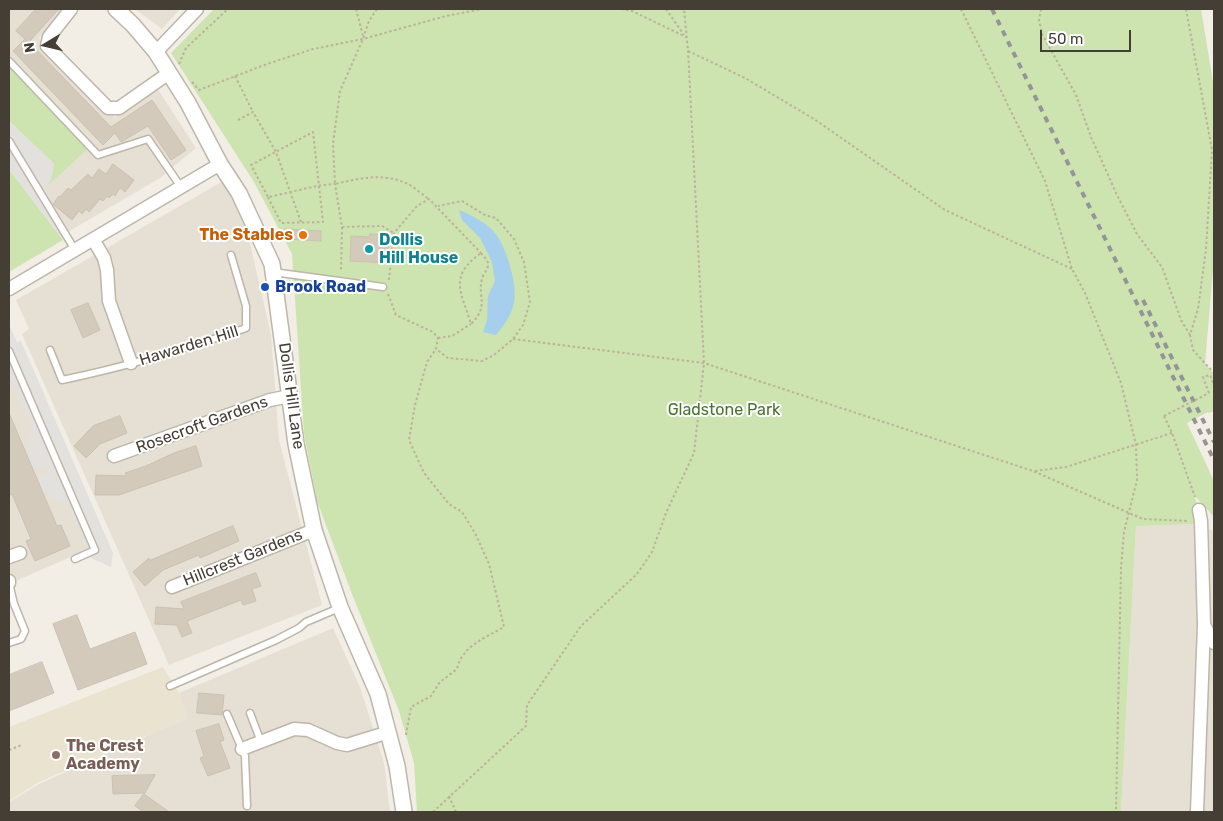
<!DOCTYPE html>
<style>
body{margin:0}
#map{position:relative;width:1223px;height:821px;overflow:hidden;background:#f2eee6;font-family:Rubik,sans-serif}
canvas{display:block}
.frame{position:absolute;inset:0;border:10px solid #443e35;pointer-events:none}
.north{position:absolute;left:20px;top:20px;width:50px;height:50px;-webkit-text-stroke:4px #fff;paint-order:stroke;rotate:261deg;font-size:14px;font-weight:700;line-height:20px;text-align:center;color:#443e35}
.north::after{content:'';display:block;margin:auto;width:18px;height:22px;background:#443e35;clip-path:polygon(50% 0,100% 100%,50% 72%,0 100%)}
.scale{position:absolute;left:1040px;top:30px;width:91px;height:22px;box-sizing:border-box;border:2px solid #443e35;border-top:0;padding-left:6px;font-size:15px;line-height:18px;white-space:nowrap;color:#443e35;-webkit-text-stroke:4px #fff;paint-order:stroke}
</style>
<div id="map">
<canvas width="1223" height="821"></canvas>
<div class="frame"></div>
<div class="north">N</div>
<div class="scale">50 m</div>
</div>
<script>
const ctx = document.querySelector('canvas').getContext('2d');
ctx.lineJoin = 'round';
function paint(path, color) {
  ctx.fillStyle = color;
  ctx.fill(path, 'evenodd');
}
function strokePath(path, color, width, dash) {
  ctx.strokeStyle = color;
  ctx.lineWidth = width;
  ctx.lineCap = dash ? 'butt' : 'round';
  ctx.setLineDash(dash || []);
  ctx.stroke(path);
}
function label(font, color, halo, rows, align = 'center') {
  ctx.font = font + ' Rubik,sans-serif';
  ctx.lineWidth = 4;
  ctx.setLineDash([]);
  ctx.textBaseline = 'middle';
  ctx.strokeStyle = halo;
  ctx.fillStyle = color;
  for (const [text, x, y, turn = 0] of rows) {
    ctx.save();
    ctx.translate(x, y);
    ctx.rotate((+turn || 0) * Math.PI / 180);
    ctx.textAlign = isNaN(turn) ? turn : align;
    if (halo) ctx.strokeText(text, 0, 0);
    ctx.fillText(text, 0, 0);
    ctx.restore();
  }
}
const residential = new Path2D(`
 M9 9H64L39 38 115 117 157 88 196 148 160 178 68 232 41 192 90 147 9 59Z
 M135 9H180L162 29Z
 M225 180 246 225 271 335 279 440 322 605 169 665 22 334 29 329 16 300Z
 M9 370 93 547 9 584Z
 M1197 524 1214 531V812H1121L1136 526Z
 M333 628 360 687 384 763 390 812H9V802L39 784 187 718 179 693Z`);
const education = new Path2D(`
 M163 667 179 693 188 718 39 782 9 801V727Z`);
const green = new Path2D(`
 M214 9H1201L1214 88V259L1205 363 1214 375V411L1209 413 1208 412 1187 423 1214 481V517L1194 495 1200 512 1197 524 1136 526 1121 812H417L414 763 399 711 350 589 317 501 304 434 292 254 254 182 171 53Z
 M9 59 90 147 41 192 54 164 9 121Z
 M9 169 63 240 9 272Z`);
const parking = new Path2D(`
 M9 121 54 164 51 180 42 192 68 232 63 240 9 169Z
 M9 324 17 342 21 341 113 553 111 567 91 558 88 554 87 546 69 506 61 501 51 497 42 490 37 478 49 473 46 466 33 471 29 460V444L32 427 15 389 9 392Z`);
const water = new Path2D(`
 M459 210C470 214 488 224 495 233 506 246 518 286 514 302 512 315 504 325 496 335L483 332 487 320 488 296 495 281 492 262 480 238 462 220Z`);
const building = new Path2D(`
 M36 9H59L29 42 111 127 152 100 186 150 171 160 148 126 121 142 115 133 103 145 13 51 25 39 16 31Z
 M113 164 134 180 125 192 120 188 115 196 113 194 109 198 107 196 103 201 100 199 89 212 86 209 82 214 79 211 72 220 54 205 53 204 59 196 60 197 68 188 71 190 88 174 92 178 99 169 106 174Z
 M285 229 321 231V241L285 239Z
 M370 234 389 235 387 263 350 261 351 236 369 237Z
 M88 303 100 330 83 338 71 310Z
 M9 413 57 526 61 525 70 546 35 561 26 541 31 539 12 494 9 496Z
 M120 416 127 433 100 444 86 458 74 446 93 426Z
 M196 446 202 466 119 495H95L96 475 127 476 125 473 146 466 174 453Z
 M233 526 239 541 200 558 199 555 163 570 145 586 133 572 149 558 150 560Z
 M256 573 261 586 252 589 256 601 243 605 241 600 187 621 192 633 182 637 177 625 155 624 156 607 184 609 181 602Z
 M77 615 90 649 135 632 147 664 78 690 53 624Z
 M42 662 54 693 9 711V675Z
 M199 693 224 695 222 715 197 713Z
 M219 724 224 740 220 742 230 768 208 776 200 758 204 756 196 731Z
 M155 775 145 793 113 794 112 776Z
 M144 794 169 812H144L135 806Z`);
const path = new Path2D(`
 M356 9 363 36
 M377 9 369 21 363 39 340 91 333 144 335 184C361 178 385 172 410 185 416 189 423 195 429 199
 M621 9 632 11 686 37
 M666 9 684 35
 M961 9 1045 181 1072 269 1085 293 1121 383 1136 445 1137 480 1124 532 1121 568 1116 812
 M1041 9 1039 20 1042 34 1076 95 1091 137 1117 195 1137 234 1162 267 1181 320 1190 335
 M1186 9 1212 150 1206 249 1198 309 1190 335 1193 350 1214 373
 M688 51 745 78 814 119 945 210 1072 269
 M179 64 186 48 228 9
 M235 76 253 112
 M192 82 199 90 267 64 313 49 363 39 446 16 482 9
 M238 120 253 112 276 152 301 222
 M268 197 281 223 323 222 313 132 251 165 268 197C290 193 313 185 335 184L342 227 341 272
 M342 227 382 226 394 233
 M481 253C483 256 487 259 488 263 489 268 484 273 482 278 477 298 490 305 471 324 461 291 448 277 481 253Z
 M389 280 394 233 417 206 429 199 481 253
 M388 294 396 315 433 332 438 338 436 349 448 358 482 361 494 355 513 339 523 325 530 302 524 262 514 239 496 218 485 215 462 201 438 206
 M438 338 452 336 471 324
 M513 339 704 363 1033 471 1143 519 1189 521
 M1209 393 1203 377 1210 375 1214 386
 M1164 416 1172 433 1195 497
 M1035 471 1066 467 1172 433
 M406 735 411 707 431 696 440 682 457 669C462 646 485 638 504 627L489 564 475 533 462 512 449 504 424 473 409 440 415 405 427 362 436 349
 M9 750 22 745
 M449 796 456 812
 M433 812 526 726 527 705 581 626 637 574 652 552 666 513 694 453 704 363 688 50 684 9`);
const service = new Path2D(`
 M9 61 98 155 148 139 181 187
 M9 141 75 250
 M273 272 383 287
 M50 350 62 380C125 367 186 349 246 328V306L231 255
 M9 351 95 550 75 559
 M9 643 21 639 25 631 14 604 9 583
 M170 686 276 640 299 628 306 622 339 608
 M250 713 261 742
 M227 714 245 756 247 806`);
const minor = new Path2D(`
 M71 9 49 37 47 46 108 108H119L169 73
 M156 52 197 9
 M93 239 104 258 107 270 109 301 131 363
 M9 289 220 164
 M114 456 270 400 290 396
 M9 557 20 553
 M9 581V583
 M172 587 314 530
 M1204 625 1214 643
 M242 749 294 729 308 730 337 743 347 745 389 732
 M1197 812 1204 625 1201 521 1199 510`);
const tertiary = new Path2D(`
 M116 9 133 25 156 52 188 103 220 164 239 193 272 264 296 444 314 530 340 607 378 694 397 766 404 812`);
const rail = new Path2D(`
 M992 9 1214 460
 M1143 300 1214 442`);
const pathBridge = new Path2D(`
 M1164 416 1209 393`);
const markers = [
 [303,235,5,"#e8710a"],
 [369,249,5,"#0f9aa8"],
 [265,287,5,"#1a4fb4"],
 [56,755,5,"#8d6e63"]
];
const foodNames = [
 ["The Stables",293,235]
];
const cultureNames = [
 ["Dollis",379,240],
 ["Hill House",379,258]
];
const transitNames = [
 ["Brook Road",275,287]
];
const streetNames = [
 ["Hawarden Hill",189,346,-17],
 ["Dollis Hill Lane",291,396,82],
 ["Rosecroft Gardens",202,425,-20],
 ["Hillcrest Gardens",243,558,-22]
];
const parkNames = [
 ["Gladstone Park",724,410]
];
const educationNames = [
 ["The Crest",66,746],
 ["Academy",66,764]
];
paint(residential, '#e6e0d4');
paint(education, '#eae3d0');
paint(green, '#cde4b0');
paint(parking, '#e3e1de');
paint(water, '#a5cfec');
paint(building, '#d3cabc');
strokePath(building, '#cdc1af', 1);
strokePath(service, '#bdb6a9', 9);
strokePath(minor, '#bdb6a9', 15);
strokePath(tertiary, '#bdb6a9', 18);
strokePath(path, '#beb19b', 2, [2.5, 2.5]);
strokePath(service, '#fff', 6);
strokePath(minor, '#fff', 12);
strokePath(tertiary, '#fff', 15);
strokePath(rail, '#959595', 4, [6, 6]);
strokePath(pathBridge, '#beb19b', 2, [2.5, 2.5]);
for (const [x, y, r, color] of markers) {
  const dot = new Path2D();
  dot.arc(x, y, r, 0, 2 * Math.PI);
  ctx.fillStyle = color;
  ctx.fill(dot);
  strokePath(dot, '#fff', 2);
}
label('bold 16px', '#c56008', '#fff', foodNames, 'right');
label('bold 16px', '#0d838f', '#fff', cultureNames, 'left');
label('bold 16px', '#164399', '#fff', transitNames, 'left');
label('16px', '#443e35', '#fff', streetNames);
label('16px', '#47732c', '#fff', parkNames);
label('bold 16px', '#785e54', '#fff', educationNames, 'left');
</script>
